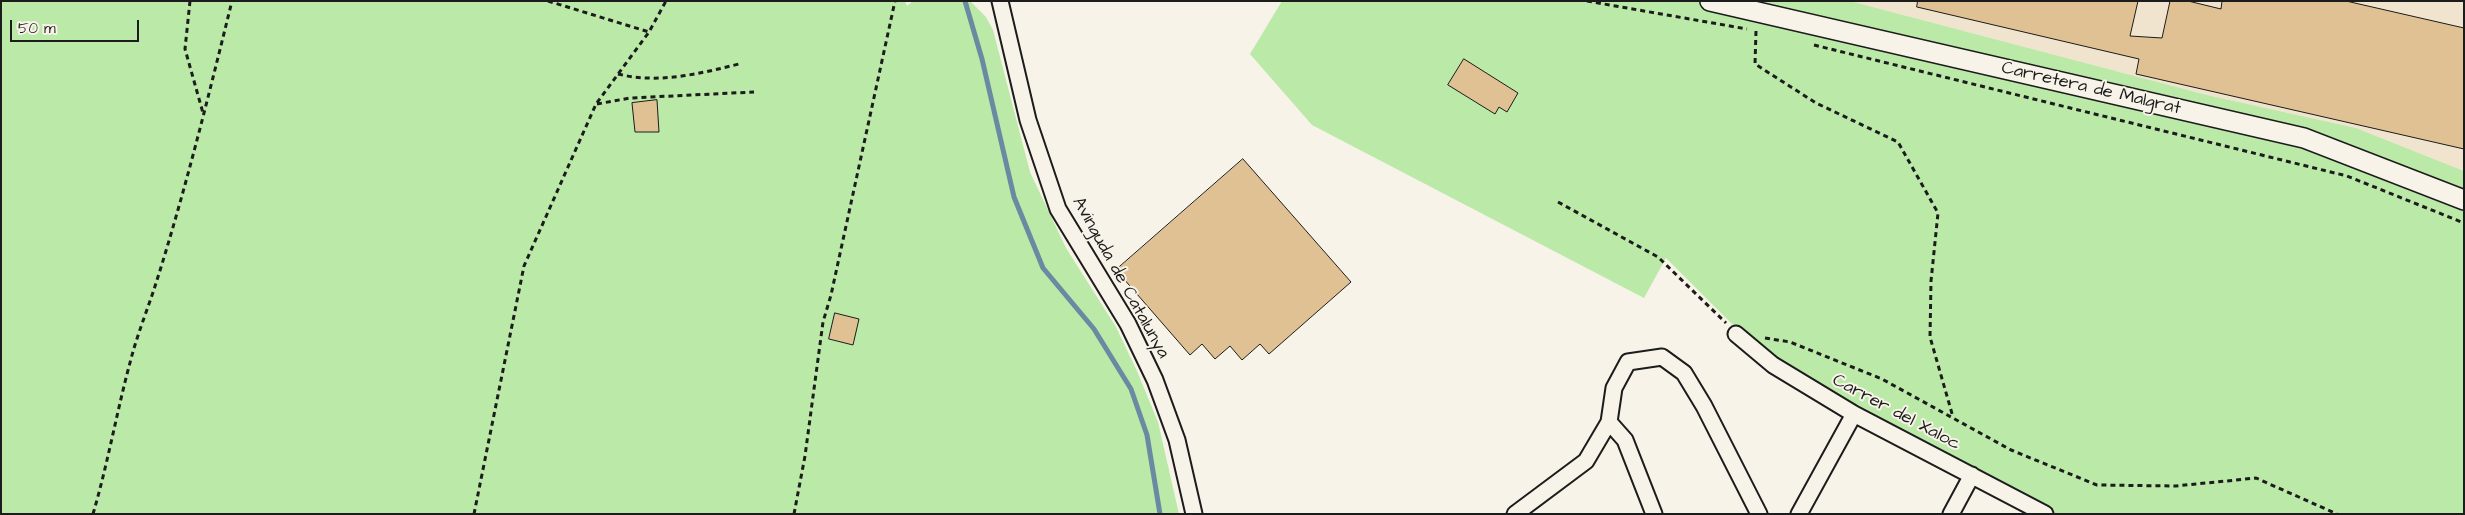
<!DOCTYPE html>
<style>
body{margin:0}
#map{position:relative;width:2465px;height:515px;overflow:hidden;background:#f7f3e8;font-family:"Architects Daughter",sans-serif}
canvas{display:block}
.frame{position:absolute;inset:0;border:2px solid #1c1c1c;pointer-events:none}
.scale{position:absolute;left:10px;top:20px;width:129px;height:22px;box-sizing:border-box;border:2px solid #1c1c1c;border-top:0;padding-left:6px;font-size:15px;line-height:18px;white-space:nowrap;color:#1c1c1c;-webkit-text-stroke:4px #f7f3e8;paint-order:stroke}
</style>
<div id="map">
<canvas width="2465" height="515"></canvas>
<div class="frame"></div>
<div class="scale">50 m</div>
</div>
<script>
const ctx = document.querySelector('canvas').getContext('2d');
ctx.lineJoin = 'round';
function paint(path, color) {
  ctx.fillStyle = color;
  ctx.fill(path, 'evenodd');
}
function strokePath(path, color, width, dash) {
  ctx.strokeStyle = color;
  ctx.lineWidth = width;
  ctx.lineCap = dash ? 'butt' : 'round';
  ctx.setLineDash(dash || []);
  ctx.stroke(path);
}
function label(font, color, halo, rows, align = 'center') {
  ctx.font = font + ' "Architects Daughter",sans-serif';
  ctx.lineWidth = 4;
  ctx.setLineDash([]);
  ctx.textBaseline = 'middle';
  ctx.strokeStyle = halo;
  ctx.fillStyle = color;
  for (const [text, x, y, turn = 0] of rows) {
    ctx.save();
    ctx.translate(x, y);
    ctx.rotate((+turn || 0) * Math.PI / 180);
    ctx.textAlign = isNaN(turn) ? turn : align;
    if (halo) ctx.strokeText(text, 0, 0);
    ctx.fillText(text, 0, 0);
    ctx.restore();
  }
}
const built = new Path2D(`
 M1850 1H2464V171L2356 128 2207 95Z`);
const green = new Path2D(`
 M1 1H905L907 6 913 1H970L986 17 993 30 1030 172 1066 248 1116 327 1137 371 1158 422 1179 514H1Z
 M1282 1H1850L2207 95 2356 128 2464 171V514H2045L1773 365 1666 258 1644 298 1312 125 1250 54Z`);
const stream = new Path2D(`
 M965 1 982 59 1014 197 1043 268 1094 329 1131 389 1147 435 1160 514`);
const building = new Path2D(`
 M1918 1H2138L2130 36 2162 38 2170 1H2188L2221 9 2222 1H2346L2464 28V149L2136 74 2139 59 1917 7Z
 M1464 59 1518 93 1507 112 1499 107 1495 114 1448 85Z
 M657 100 659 132H635L632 103Z
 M1243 159 1351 282 1269 354 1260 344 1242 360 1230 346 1215 359 1202 344 1190 355 1116 270Z
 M835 313 859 319 853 345 829 339Z`);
const path = new Path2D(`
 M190 1 185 49 203 113
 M548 1 649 32
 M1587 1 1747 29
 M1756 31 1755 64 1816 103 1898 142 1938 213 1931 281 1930 337 1953 417
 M1814 45 2347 176 2464 223
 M618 74C659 84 698 74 739 64
 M597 104 630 98 754 92
 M1558 202 1658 257 1726 323
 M1765 338 1790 342 1882 379 2011 450 2097 485 2176 486 2256 478 2337 514
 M93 514C108 463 117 410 131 359 138 332 149 306 157 280 186 188 209 94 232 1
 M474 514 524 266 596 104 649 32 666 1
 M794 514 805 456 823 322 831 295 895 1`);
const minor = new Path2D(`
 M1000 1 1028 120 1058 209 1128 324 1155 380 1177 440 1194 514
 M1736 334 1773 365 1854 414 2045 514
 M1609 422 1625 440 1654 514
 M1515 514 1586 461 1609 422 1614 388 1628 362 1662 357 1684 373 1704 406 1759 514
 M1799 514 1854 414
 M1951 514 1972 475`);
const tertiary = new Path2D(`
 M1710 1 2304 138 2464 200`);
const streetNames = [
 ["Carretera de Malgrat",2091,89,13],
 ["Avinguda de Catalunya",1120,278,61],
 ["Carrer del Xaloc",1896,413,28]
];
paint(built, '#f0e4ce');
paint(green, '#bbe9a8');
strokePath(stream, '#6a8aa2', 5);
paint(building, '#dfc193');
strokePath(building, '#1c1c1c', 1);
strokePath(minor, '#1c1c1c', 19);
strokePath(tertiary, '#1c1c1c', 22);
strokePath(path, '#1c1c1c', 3, [5, 4]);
strokePath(minor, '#f7f3e8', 15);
strokePath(tertiary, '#f7f3e8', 19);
label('18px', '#1c1c1c', '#f7f3e8', streetNames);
</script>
